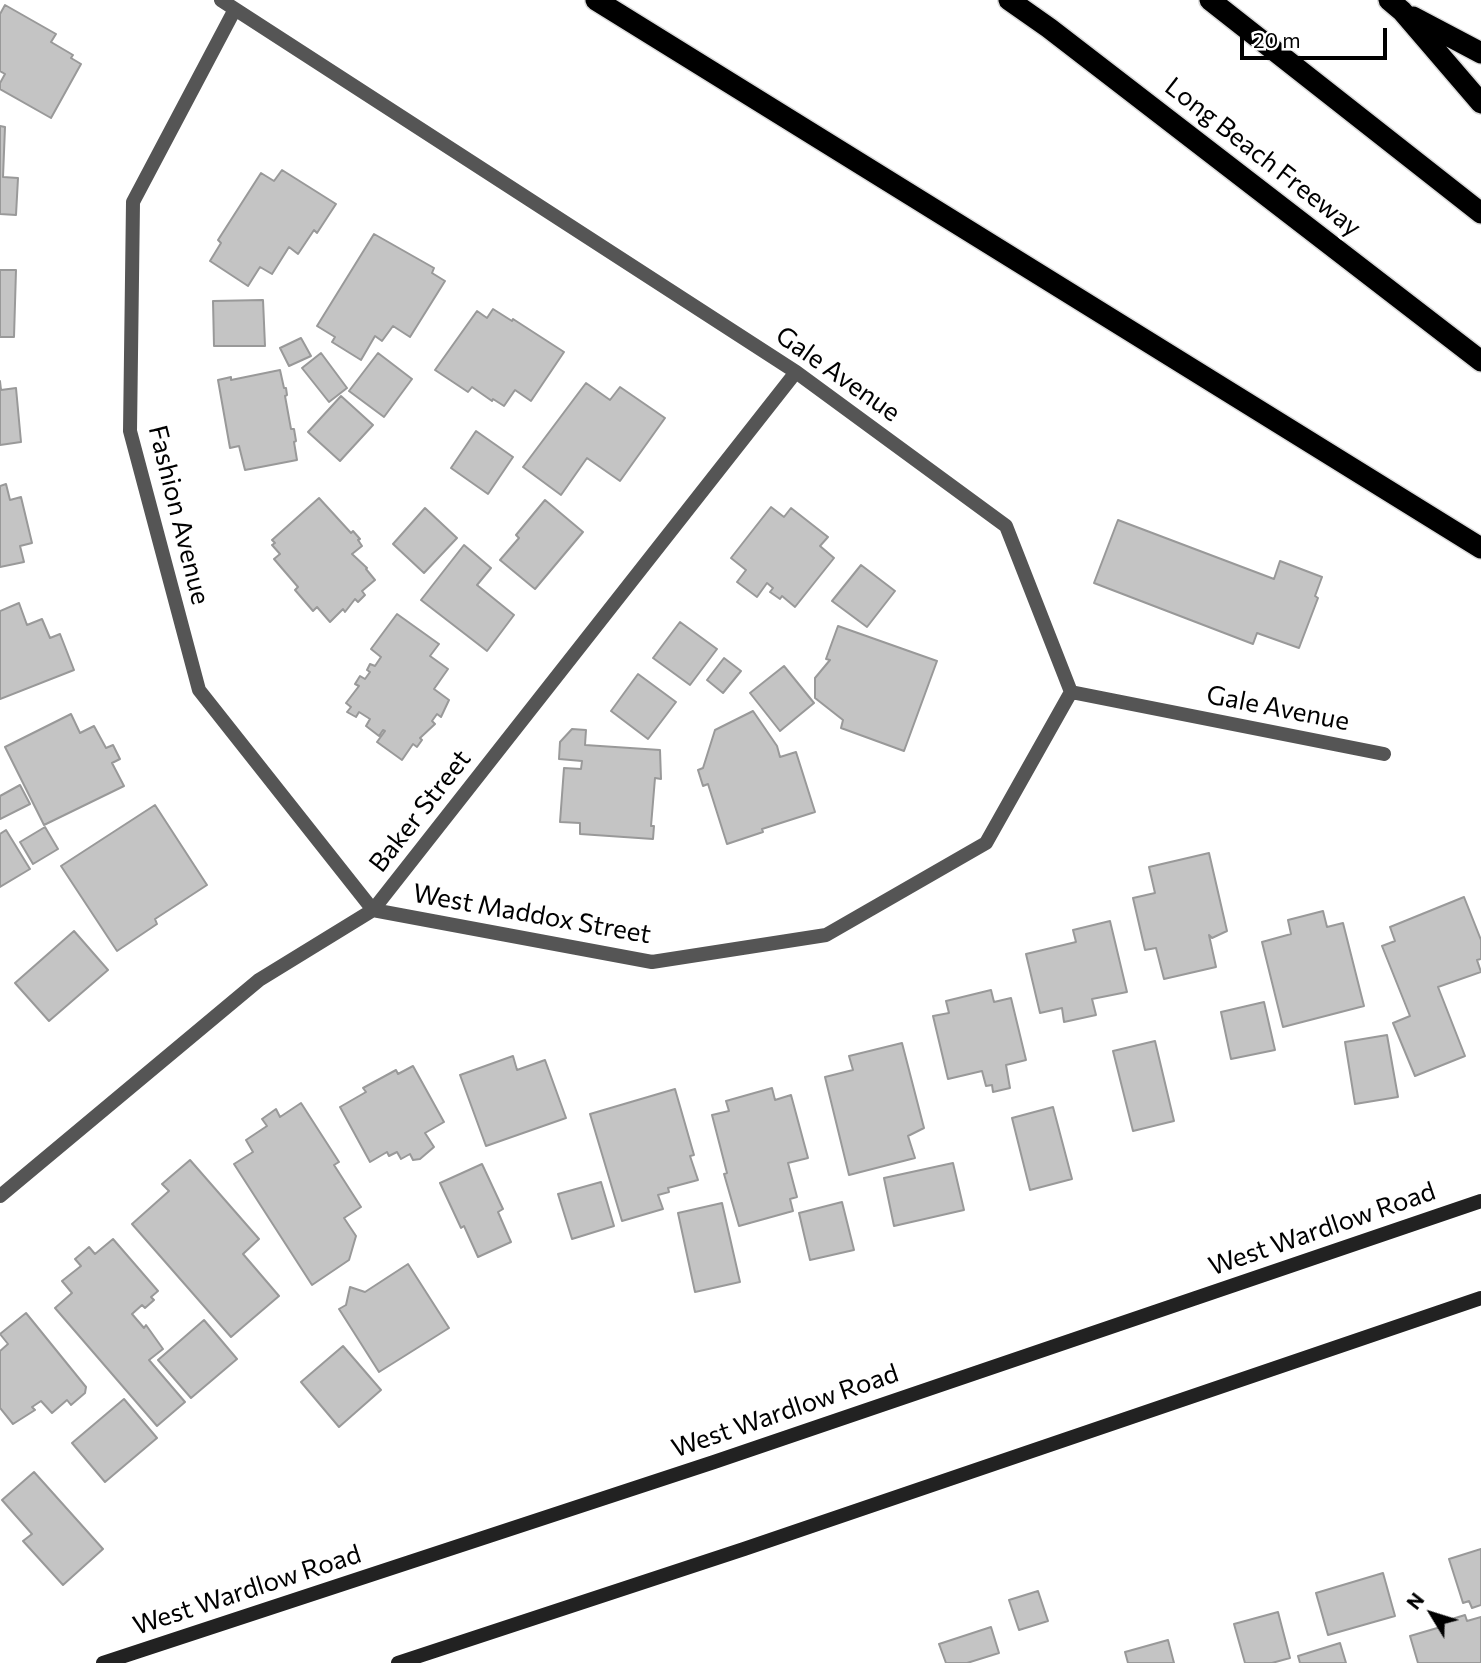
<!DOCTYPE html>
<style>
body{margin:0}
#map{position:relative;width:1481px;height:1663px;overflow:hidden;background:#fff;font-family:Commissioner,sans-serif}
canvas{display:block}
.north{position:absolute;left:1397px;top:1579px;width:70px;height:70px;-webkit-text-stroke:5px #fff;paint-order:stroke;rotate:308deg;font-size:19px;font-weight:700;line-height:28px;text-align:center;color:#000}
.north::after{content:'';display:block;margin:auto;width:24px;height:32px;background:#000;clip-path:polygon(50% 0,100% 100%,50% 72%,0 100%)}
.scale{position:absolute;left:1240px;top:28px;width:147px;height:32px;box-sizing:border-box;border:4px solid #000;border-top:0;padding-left:9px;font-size:21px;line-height:24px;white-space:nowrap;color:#000;-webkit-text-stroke:5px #fff;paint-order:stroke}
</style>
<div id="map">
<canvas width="1481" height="1663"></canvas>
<div class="north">N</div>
<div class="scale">20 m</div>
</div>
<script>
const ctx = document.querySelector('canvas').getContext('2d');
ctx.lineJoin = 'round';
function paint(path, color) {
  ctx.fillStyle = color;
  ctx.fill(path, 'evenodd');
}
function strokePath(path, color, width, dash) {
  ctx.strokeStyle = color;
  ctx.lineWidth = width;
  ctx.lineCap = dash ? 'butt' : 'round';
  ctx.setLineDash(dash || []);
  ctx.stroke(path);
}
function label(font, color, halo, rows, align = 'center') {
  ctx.font = font + ' Commissioner,sans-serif';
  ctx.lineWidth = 7;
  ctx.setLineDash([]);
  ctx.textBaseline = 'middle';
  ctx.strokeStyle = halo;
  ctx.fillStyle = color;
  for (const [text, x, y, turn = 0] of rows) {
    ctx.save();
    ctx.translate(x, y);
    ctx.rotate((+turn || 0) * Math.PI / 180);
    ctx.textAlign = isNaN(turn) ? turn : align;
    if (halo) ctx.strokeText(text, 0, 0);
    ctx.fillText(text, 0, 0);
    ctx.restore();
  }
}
const building = new Path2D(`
 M5 5 56 34 51 42 73 55 71 58 81 64 51 118 0 89V83L5 74 0 71V14Z
 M0 126 5 127 3 177 18 178 16 215 0 214Z
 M282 170 336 204 317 233 314 230 298 254 289 247 272 274 260 267 248 286 210 261 221 243 218 240 261 173 274 181Z
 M374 234 434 268 432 273 445 281 410 337 393 326 382 341 375 336 361 360 332 342 335 337 317 326Z
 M0 270H16L14 337H0Z
 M263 300 265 346H214L213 301Z
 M493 309 512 321 513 319 564 352 531 401 515 390 504 406 493 399 492 401 472 387 468 392 435 370 477 311 487 318Z
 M301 338 311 356 289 366 280 348Z
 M321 353 347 388 329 402 302 368Z
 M378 353 412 379 384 417 349 391Z
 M280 370 284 388H286L287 395 285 396 291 429H294L296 441 294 442 297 460 245 470 239 446 230 448 218 380 231 377V380Z
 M0 381 1 390 16 388 21 442 0 445Z
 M586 383 610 400 620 387 665 418 620 481 587 458 561 495 523 467Z
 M341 396 373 425 340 461 308 432Z
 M476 431 513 457 488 494 451 468Z
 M6 484 10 500 21 497 32 543 20 546 24 562 0 567V486Z
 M319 498 351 533 353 531 360 539 358 540 362 546 352 554 367 568 366 569 375 580 362 591 365 595 358 602 355 599 345 612 343 609 330 622 317 607 313 611 295 590 298 587 274 559 280 554 272 545 275 543 272 540Z
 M545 500 583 532 535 589 500 560 519 538 516 535Z
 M771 507 784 517 791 508 828 537 820 546 834 558 795 607 782 596 780 599 770 592 773 588 767 583 757 597 737 582 746 570 731 558Z
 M425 508 457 538 424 573 393 544Z
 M1118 520 1274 579 1280 561 1322 577 1315 596 1318 598 1299 648 1257 633 1253 644 1094 583Z
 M464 545 491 568 477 585 514 615 487 651 421 600Z
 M861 565 895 591 867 627 832 601Z
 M19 603 27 625 42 619 50 638 60 634 74 670 0 699V611Z
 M397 614 439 644 430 656 448 669 434 689 449 700 441 717 437 714 432 721 435 724 420 738 422 740 417 747 413 744 402 760 377 742 385 731 383 730 379 736 366 726 370 719 359 712 356 717 347 712 351 707 346 703 359 686 355 684 360 676 365 679 370 672 367 670 370 664 375 666 381 657 371 649Z
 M680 622 717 649 690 685 653 658Z
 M838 626 937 661 904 751 841 728 843 720 815 698V678L830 660 826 659Z
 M724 658 741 671 723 693 707 680Z
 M784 666 814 703 780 731 750 693Z
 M638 674 676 702 648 739 611 711Z
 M753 711 777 746 780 757 796 752 815 812 762 829 763 832 727 844 708 784 703 786 698 770 703 768 715 730Z
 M71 714 80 733 94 726 106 748 113 745 120 759 112 763 124 786 44 825 5 747Z
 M572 729 586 730 585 745 660 750 661 779 655 778 651 826H654L653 839 580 834V823L560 822 564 768 581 769 582 761 559 759 560 742Z
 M20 785 30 804 0 819V796Z
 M155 805 207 885 155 919 157 924 117 951 61 866Z
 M45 827 58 849 33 864 20 842Z
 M6 830 30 869 0 887V834Z
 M1209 853 1227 931 1212 938 1209 935 1216 967 1164 979 1156 948 1145 950 1133 898 1155 893 1149 867Z
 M1464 897 1481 940V959L1477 960 1481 972 1438 987 1465 1056 1415 1076 1393 1023 1410 1016 1382 946 1395 941 1390 927Z
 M1323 911 1327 927 1343 923 1364 1006 1283 1027 1262 942 1291 934 1288 920Z
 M1110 921 1127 992 1092 999 1096 1015 1064 1022 1062 1008 1040 1013 1026 954 1076 942 1073 930Z
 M74 931 108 970 49 1021 15 983Z
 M991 990 994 1002 1011 998 1026 1060 1006 1065 1010 1088 993 1092 992 1085 986 1086 982 1071 948 1079 933 1016 949 1013 946 1001Z
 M1264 1002 1275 1050 1231 1059 1221 1012Z
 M1387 1035 1398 1097 1355 1104 1345 1042Z
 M1155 1041 1174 1121 1133 1131 1113 1051Z
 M902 1043 924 1128 908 1136 915 1158 849 1175 825 1077 853 1070 849 1056Z
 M513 1056 517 1070 545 1060 566 1118 486 1146 460 1075Z
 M413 1066 444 1122 425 1133 434 1147 420 1159 413 1160 410 1154 401 1159 397 1152 389 1156 387 1152 370 1162 340 1107 366 1092 363 1088 396 1070 398 1074Z
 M772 1088 775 1100 791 1095 808 1158 788 1163 797 1197 790 1199 793 1211 739 1226 724 1174 727 1173 712 1115 729 1111 726 1101Z
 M675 1089 694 1155 690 1156 698 1180 668 1188 669 1192 658 1195 663 1209 622 1221 590 1114Z
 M301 1103 339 1162 334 1165 361 1207 344 1218 356 1236 349 1260 312 1285 234 1164 253 1152 246 1140 267 1126 262 1119 276 1109 280 1117Z
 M1053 1107 1072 1179 1030 1190 1012 1118Z
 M190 1160 259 1239 243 1254 279 1296 231 1337 132 1224 169 1191 162 1184Z
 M953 1163 964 1210 894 1226 884 1178Z
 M482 1164 503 1209 498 1212 511 1242 478 1257 464 1226 461 1228 440 1183Z
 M601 1182 614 1226 572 1239 558 1194Z
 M842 1202 854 1250 810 1260 799 1213Z
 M722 1203 740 1282 695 1292 678 1213Z
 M113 1239 158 1291 151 1297 154 1300 145 1308 142 1305 132 1314 144 1328 146 1325 163 1349 149 1360 185 1402 157 1426 55 1308 72 1293 62 1281 81 1266 75 1259 89 1247 95 1254Z
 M408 1264 449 1328 379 1372 339 1309 346 1305 350 1287 365 1292Z
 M26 1313 86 1387 85 1393 71 1405 67 1400 52 1413 41 1401 32 1407 35 1410 13 1424 0 1408V1351L8 1344 0 1334Z
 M204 1320 237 1359 191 1398 158 1360Z
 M343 1346 381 1390 339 1427 301 1382Z
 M124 1399 157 1438 105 1482 72 1443Z
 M34 1472 103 1549 63 1585 23 1541 32 1534 2 1500Z
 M1481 1549V1605L1472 1608 1469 1601 1463 1603 1449 1559Z
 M1383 1573 1395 1616 1328 1635 1316 1593Z
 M1038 1591 1048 1621 1019 1630 1009 1600Z
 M1278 1612 1290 1658 1272 1663H1245L1234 1624Z
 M1465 1615 1467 1621 1481 1617V1663H1418L1410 1636 1444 1626 1442 1622Z
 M991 1627 999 1653 967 1663H946L939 1644Z
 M1168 1640 1174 1663H1128L1125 1652Z
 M1340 1643 1346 1663H1300L1298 1656Z`);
const street = new Path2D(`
 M221 0 796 372 1006 526 1071 692
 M234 11 133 202 130 431 199 690 373 910 652 962 826 935 986 843 1071 692
 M1071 692 1384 754
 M0 1196 259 980 373 910 796 372`);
const secondary = new Path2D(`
 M103 1663 714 1462 1481 1201
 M398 1663 744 1549 1481 1298`);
const highway = new Path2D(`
 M596 0 1481 548
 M1009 0 1049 28 1481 361
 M1210 0 1481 213
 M1389 0 1402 11 1481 103
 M1413 17 1481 53`);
const streetNames = [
 ["Long Beach Freeway",1263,157,38],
 ["Gale Avenue",838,374,35],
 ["Fashion Avenue",179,515,76],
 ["Gale Avenue",1278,708,11],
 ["Baker Street",420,811,-52],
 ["West Maddox Street",532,914,10],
 ["West Wardlow Road",1322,1229,-19],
 ["West Wardlow Road",785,1411,-19],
 ["West Wardlow Road",247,1590,-18]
];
paint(building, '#c4c4c4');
strokePath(building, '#999', 2);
strokePath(highway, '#dbdbdb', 24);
strokePath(street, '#555', 14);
strokePath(secondary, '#222', 14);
strokePath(highway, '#000', 21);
label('26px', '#000', '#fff', streetNames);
</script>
